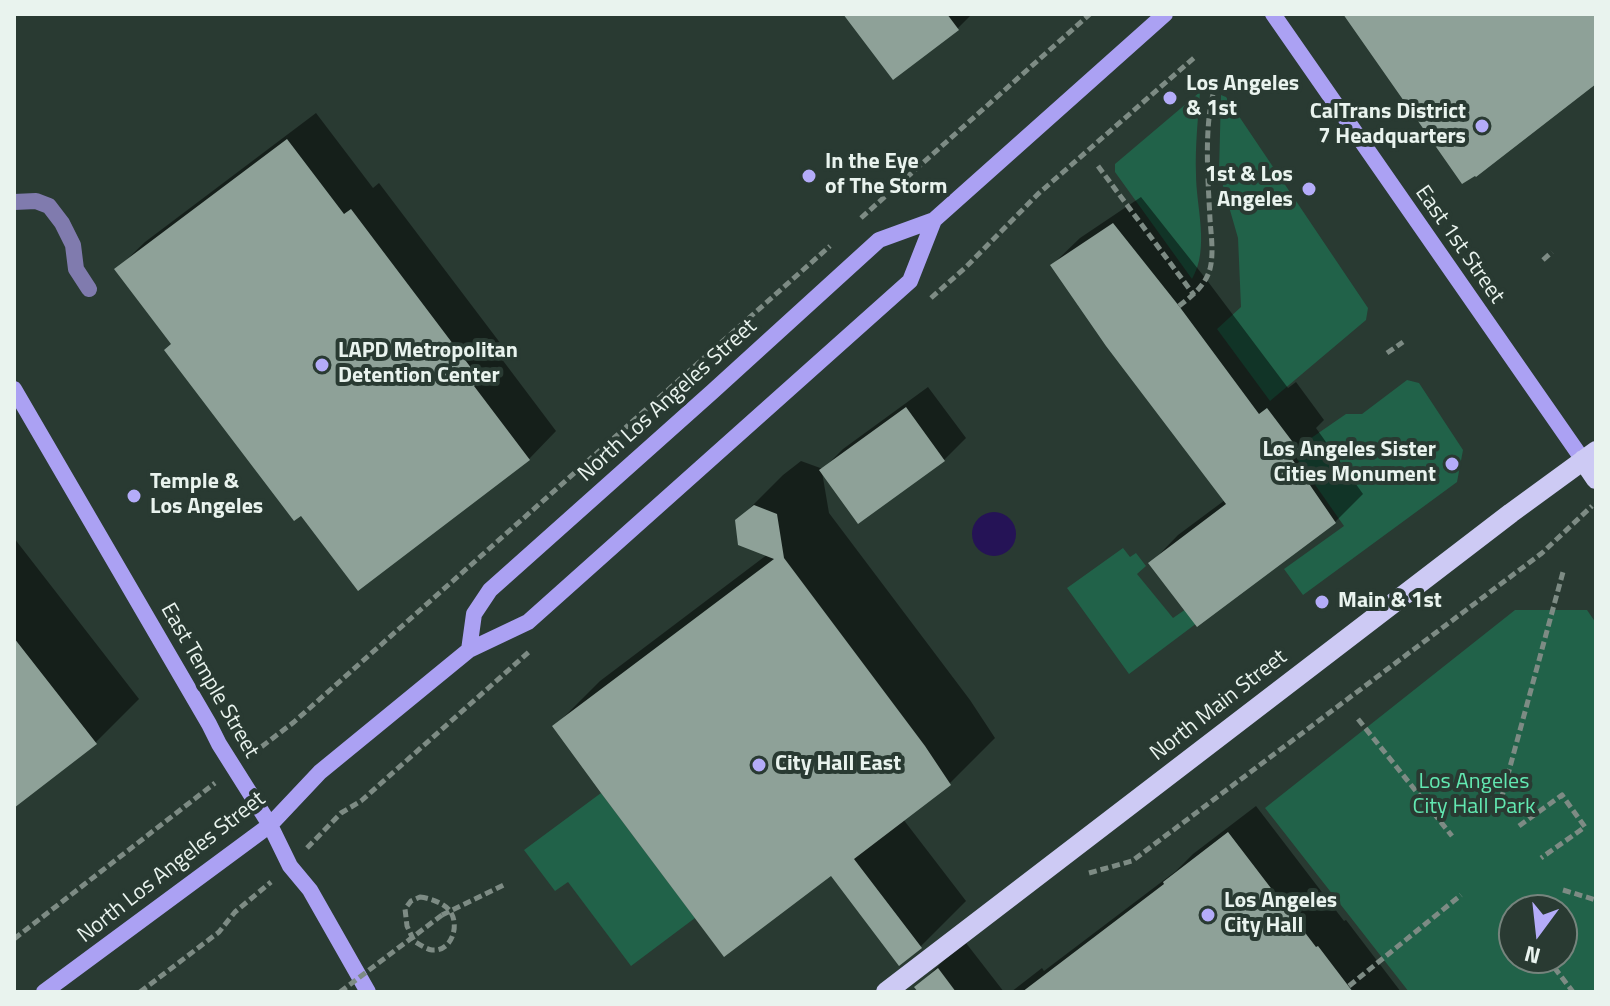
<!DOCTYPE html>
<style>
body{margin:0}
#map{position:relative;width:1610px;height:1006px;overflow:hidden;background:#293a32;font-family:"Titillium Web",sans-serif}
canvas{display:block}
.frame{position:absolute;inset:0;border:16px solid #e9f3ee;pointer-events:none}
.north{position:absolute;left:1498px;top:894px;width:80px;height:80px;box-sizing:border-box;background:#293a32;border:2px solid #76847d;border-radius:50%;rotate:195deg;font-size:22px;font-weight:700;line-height:32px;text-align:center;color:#e9f3ee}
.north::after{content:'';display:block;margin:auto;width:28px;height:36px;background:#b4acf9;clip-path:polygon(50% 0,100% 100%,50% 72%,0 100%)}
</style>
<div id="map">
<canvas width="1610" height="1006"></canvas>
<div class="frame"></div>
<div class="north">N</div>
</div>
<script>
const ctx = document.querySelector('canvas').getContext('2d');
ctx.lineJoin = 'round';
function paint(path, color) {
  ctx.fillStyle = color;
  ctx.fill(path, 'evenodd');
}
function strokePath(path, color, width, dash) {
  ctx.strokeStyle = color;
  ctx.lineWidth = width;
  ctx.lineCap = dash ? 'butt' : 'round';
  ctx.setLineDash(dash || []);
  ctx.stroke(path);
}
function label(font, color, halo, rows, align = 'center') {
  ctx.font = font + ' "Titillium Web",sans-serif';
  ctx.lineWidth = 8;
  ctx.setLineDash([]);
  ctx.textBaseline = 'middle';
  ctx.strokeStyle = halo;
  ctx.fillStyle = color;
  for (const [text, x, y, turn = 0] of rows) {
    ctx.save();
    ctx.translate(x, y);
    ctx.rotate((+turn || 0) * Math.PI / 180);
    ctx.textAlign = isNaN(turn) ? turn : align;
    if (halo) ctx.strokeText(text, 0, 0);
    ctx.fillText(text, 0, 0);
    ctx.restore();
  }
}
const green = new Path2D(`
 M1200 92C1198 119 1195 147 1196 174 1196 207 1210 248 1192 279L1115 172V164Z
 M1221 95 1226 97 1368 308 1366 320 1270 401 1217 329 1241 307 1238 238 1219 172Z
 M1407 380 1419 383 1463 450 1457 482 1303 595 1284 569 1344 526 1297 459 1301 445 1346 414H1362Z
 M1123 548 1130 557 1136 553 1146 566 1137 574 1173 618 1186 609 1197 623 1129 674 1067 588Z
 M1515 610H1587L1596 623V992H1409L1265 808ZM1562 910V958H1514V910Z
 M601 793 695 918 631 966 568 882 555 891 524 850Z`);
const water = new Path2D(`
 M972 534a22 22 0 1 1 44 0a22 22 0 1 1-44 0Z`);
const shadow = new Path2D(`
 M846 14H972L958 28 894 77Z
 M316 113 373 188 379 183 507 352 501 358 556 431 529 459 173 343 117 269 145 242Z
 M1141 197 1206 279 1288 388 1296 382 1324 420 1316 428 1363 494 1335 522 1151 563 1178 535 1225 500 1052 265 1080 238Z
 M928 387 966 438 944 460 859 521 822 472 829 513 970 700 995 738 950 783 903 819 966 901 921 946 899 963 831 874 555 726 600 681 768 554 737 521 783 475 801 461 823 469 843 449Z
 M14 538 139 699 95 743 14 805Z
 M1256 806 1344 921 1346 920 1401 992H1011L1042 968 1044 971 1176 871 1193 854Z
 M966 943 1004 992H921L917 987 944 960Z`);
const building = new Path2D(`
 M843 14H947L959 30 893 80Z
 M1343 14H1596V84L1476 177 1475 176 1462 184Z
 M287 139 344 214 351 209 481 381 474 386 530 460 358 591 301 516 294 521 164 350 171 344 114 269Z
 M1113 223 1179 306 1259 414 1267 408 1298 449 1290 456 1336 523 1197 627 1148 563 1226 504 1106 346 1050 265Z
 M906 407 945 461 858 524 819 470Z
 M754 505 777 514 784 558 925 746 951 785 854 859 922 948 899 966 831 876 724 957 601 793 552 726 774 559 738 545 735 520Z
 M14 638 97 744 14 808Z
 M1228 832 1316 947 1318 946 1353 992H1022L1164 884 1163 882Z
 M938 968 956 992H918L914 987Z`);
const path = new Path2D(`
 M1098 166 1194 295
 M861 218 1090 14
 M1543 260 1552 252
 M931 298 966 267 1038 194 1196 56
 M1179 306C1192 296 1205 286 1210 269 1214 253 1211 235 1210 219 1208 179 1203 122 1216 84
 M1387 353 1403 342
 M1358 719 1452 836
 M252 754 294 722 830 246
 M1501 800 1563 572
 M1519 826 1562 795 1585 827 1541 858
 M307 848 341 813 361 801 530 651
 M1089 873 1132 861 1542 553 1592 506
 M1563 890 1596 900
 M420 897C429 898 444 903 450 911 460 925 452 952 432 950 426 949 419 944 414 941L407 926 405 909 411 901Z
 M442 915 506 884
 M14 939 215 783
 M1547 958 1573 992
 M1349 986 1461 895
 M140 992 219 932 235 912 271 882`);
const service = new Path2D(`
 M14 202 36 201 49 206 62 223 73 245 76 269 89 289`);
const secondary = new Path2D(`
 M1273 14 1583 460
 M14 389 209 724 219 744 270 825 290 866 310 890 368 992
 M469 650 474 614 490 590 712 392 879 240 934 220 1165 14
 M44 992 270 825 320 772 469 650 528 622 910 281 934 220`);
const primary = new Path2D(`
 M1583 460 1596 479
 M886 992 1511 513 1596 451`);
const pathBridge = new Path2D(`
 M340 992 442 915`);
const markers = [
 [1170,98,8,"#b4acf9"],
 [1482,126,8,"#b4acf9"],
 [809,176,8,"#b4acf9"],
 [1309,189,8,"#b4acf9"],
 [322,365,8,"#b4acf9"],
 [1452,464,8,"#b4acf9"],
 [134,496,8,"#b4acf9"],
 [1322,602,8,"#b4acf9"],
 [759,765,8,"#b4acf9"],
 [1208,915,8,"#b4acf9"]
];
const poiNames = [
 ["Los Angeles",1186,85],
 ["& 1st",1186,110],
 ["CalTrans District",1466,113,"right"],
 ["7 Headquarters",1466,138,"right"],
 ["In the Eye",825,163],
 ["of The Storm",825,188],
 ["1st & Los",1293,176,"right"],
 ["Angeles",1293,201,"right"],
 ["LAPD Metropolitan",338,352],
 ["Detention Center",338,377],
 ["Los Angeles Sister",1436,451,"right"],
 ["Cities Monument",1436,476,"right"],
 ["Temple &",150,483],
 ["Los Angeles",150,508],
 ["Main & 1st",1338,602],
 ["City Hall East",775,765],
 ["Los Angeles",1224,902],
 ["City Hall",1224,927]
];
const streetNames = [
 ["East 1st Street",1459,245,55],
 ["North Los Angeles Street",668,401,-42],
 ["East Temple Street",209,681,60],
 ["North Main Street",1219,706,-38],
 ["North Los Angeles Street",172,868,-38]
];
const parkNames = [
 ["Los Angeles",1474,783],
 ["City Hall Park",1474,808]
];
paint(green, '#216249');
paint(water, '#251356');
paint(shadow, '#0007');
paint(building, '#8ea198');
strokePath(path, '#7d8b84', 5, [8, 4]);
strokePath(service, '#807bae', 16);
strokePath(secondary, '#aba1f3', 16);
strokePath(primary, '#cdcaf4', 20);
strokePath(pathBridge, '#7d8b84', 5, [8, 4]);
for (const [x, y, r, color] of markers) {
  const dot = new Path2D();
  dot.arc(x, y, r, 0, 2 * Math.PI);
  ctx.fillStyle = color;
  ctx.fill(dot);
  strokePath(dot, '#293a32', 3);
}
label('bold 22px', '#e9f3ee', '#293a32', poiNames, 'left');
label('22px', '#e9f3ee', '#293a32', streetNames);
label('22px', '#62e8b1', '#293a32', parkNames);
</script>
